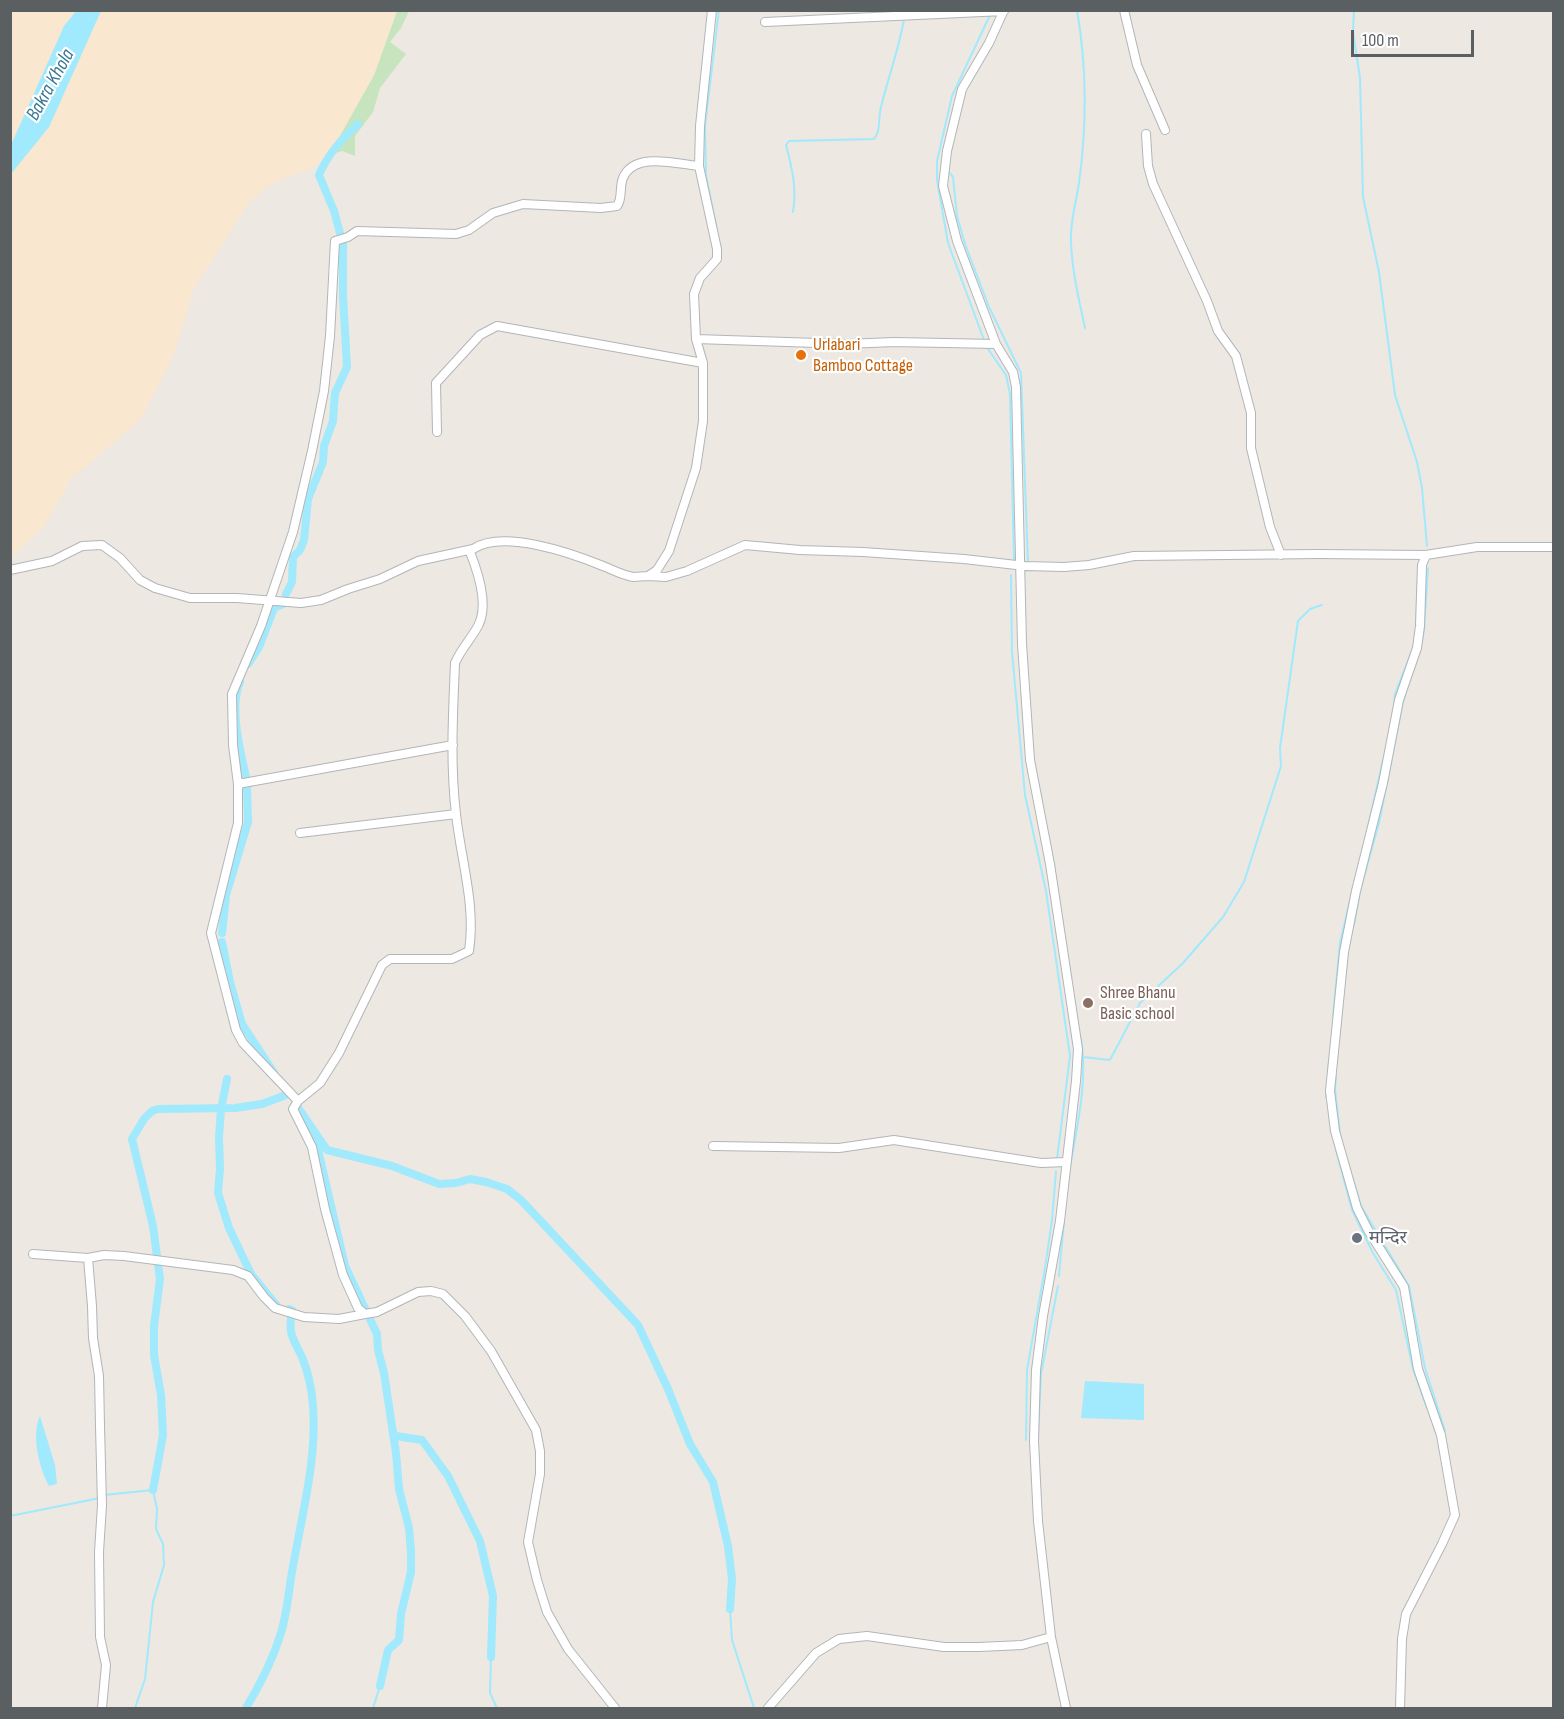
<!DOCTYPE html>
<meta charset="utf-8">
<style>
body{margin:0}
#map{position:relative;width:1564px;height:1719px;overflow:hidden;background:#ede8e1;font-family:"Sofia Sans Condensed",sans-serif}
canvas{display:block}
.frame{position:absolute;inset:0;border:12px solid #5a5f62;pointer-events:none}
.scale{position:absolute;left:1351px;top:30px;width:123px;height:27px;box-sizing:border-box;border:3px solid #5a5f62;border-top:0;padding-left:8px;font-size:18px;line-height:21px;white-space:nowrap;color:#5a5f62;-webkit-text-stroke:4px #fff;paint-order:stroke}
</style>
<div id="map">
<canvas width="1564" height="1719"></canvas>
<div class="frame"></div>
<div class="scale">100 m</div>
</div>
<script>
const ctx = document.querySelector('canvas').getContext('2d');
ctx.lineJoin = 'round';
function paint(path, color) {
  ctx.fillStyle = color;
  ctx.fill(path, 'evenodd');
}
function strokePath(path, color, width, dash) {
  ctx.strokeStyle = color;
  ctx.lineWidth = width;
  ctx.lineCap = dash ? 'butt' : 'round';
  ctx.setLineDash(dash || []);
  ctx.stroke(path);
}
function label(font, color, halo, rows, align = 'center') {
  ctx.font = font + ' "Sofia Sans Condensed","Noto Sans Devanagari",sans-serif';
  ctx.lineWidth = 4.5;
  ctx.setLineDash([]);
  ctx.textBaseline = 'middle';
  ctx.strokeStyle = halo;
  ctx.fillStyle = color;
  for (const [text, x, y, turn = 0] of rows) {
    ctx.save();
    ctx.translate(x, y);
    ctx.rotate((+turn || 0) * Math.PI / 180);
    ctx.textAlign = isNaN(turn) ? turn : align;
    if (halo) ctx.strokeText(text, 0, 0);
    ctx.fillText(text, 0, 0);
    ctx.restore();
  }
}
const green = new Path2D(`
 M397 11H409L401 28 390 42 406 54 380 88 373 112 355 136V156L342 151 329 155 374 75Z`);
const sand = new Path2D(`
 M11 11H77L64 26 11 145Z
 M101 11H397L374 75 329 155 307 171 294 174 270 185 249 203 193 290 188 310 171 361 140 420 71 479 45 525 11 558V174L49 127Z`);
const water = new Path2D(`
 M77 10 101 11 49 127 11 174V145L64 26Z
 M1085 1381 1144 1384V1420L1081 1418Z
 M40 1416 55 1465 57 1484 49 1486C39 1468 31 1434 40 1416Z`);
const stream = new Path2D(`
 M1077 10C1087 68 1087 125 1079 183 1076 203 1070 222 1071 242 1072 271 1079 300 1085 328
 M1354 10 1353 32 1360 78 1363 197 1379 272 1395 395 1417 462 1422 488 1427 546
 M948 171 953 177 957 216 965 244 989 307 1021 373 1028 563
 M793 212C797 188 792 168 786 145L789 141 874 139C881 131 878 118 881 107 888 78 899 49 904 19
 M717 230 706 176 705 126 719 10
 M984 340 948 243 937 180V161L952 96 990 15
 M986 346 1006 375 1010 394 1014 561
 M1011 575 1012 652 1025 795 1046 891 1070 1056 1057 1159
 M1416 624 1418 573
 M1421 646 1424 630 1428 568
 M1394 707 1395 694 1411 653
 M1368 827 1383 760
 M1354 925 1360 891 1379 823 1403 702 1407 688
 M1333 1016 1340 943 1357 871
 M1339 1038 1347 960
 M1084 1057 1109 1060 1111 1058 1140 1003 1183 963 1223 917 1244 882 1281 766 1280 748 1298 621 1310 609 1322 605
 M1328 1072 1329 1060
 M1336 1076 1335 1090 1340 1133
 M1326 1097V1090
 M1336 1150 1352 1210 1373 1253 1396 1290 1413 1369 1427 1408
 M1070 1168C1077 1126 1088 1082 1081 1039
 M1352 1176 1361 1206 1409 1286 1425 1368 1445 1431
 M1059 1276 1064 1221
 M1038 1437 1041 1374 1058 1286
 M1026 1440 1027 1370 1045 1268 1052 1220 1056 1171
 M104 1495 153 1490 157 1509 156 1529 163 1544 164 1565 153 1602 145 1679 135 1708
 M10 1516 100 1498
 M730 1609 732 1640 754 1708
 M491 1657 490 1693 497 1708
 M373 1708 380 1686`);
const canal = new Path2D(`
 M286 594 292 582 293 557 300 550 304 540 308 499 323 462 324 446 333 421 335 393 347 367 343 296V244L334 211 319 175C328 154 341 140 358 124
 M248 664 259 647 274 608 283 604
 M240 682C229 706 240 751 246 777
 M222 933 226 895 248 822 247 788
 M222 942 230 982 242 1024 274 1073
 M227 1079 221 1109 219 1137 220 1169 218 1193 229 1228 251 1274 277 1306
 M299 1109 327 1150 392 1166 439 1184 456 1183 470 1179 486 1182 507 1189 521 1200 638 1325 668 1389 690 1444 713 1482 728 1546 732 1579 730 1609
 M315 1137 345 1266 377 1334 378 1350 384 1373 396 1453 399 1489 409 1528 411 1551V1572L401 1614 399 1640 388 1650 380 1686
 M393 1433 396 1436 422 1440 448 1476 480 1541 493 1596 491 1657
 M153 1490 163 1435 161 1395 154 1355V1326L160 1279 153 1226 132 1139 144 1119 152 1111 158 1109 235 1108 262 1104 286 1095
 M246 1708C260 1685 273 1659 281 1633 288 1610 289 1585 294 1561 303 1510 317 1458 313 1406 312 1390 308 1372 302 1357 292 1336 288 1335 292 1310L289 1309`);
const minor = new Path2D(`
 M1004 10 989 43 962 89 947 151 943 186 957 241 996 344 1013 372 1016 387 1022 644 1030 760 1050 864 1078 1049 1076 1081 1060 1221 1043 1316 1036 1370 1034 1441 1038 1521 1051 1637 1066 1708
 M1124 10 1137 65 1165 130
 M765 22 1004 11
 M1146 134 1148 166 1153 184 1207 301 1218 331 1236 356 1251 413V448L1270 527 1281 555
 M696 339 847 344 894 342 996 344
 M437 432 436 383 480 335 497 326 703 363
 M10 570 52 561 82 546 102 545 120 558 140 580 155 588 190 598H237L301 603 321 600 348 589 380 579 418 561 473 549C503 529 571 553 603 566 613 570 622 575 633 577L648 576 657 570 669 551 696 468 703 421V363L696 339 694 294 700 278 717 259V249L699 166 700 126 712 10
 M648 576 666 577 687 571 745 545 800 550 863 552 964 559 1025 566 1064 567 1089 565 1134 556 1318 554 1426 555 1477 547H1554
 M238 784 453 745
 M300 833 456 814
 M298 1101 243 1043 236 1030 211 933 238 823V784L233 745 232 694 261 626 293 532 312 451 324 391 330 336 335 241 348 237 357 231 456 234 469 230 493 213 523 204 601 208 617 206C623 198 619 187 623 178 634 151 677 164 699 166
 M713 1146 839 1148 894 1140 1041 1163 1066 1162
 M33 1254 88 1258
 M365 1314 358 1308 343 1275 325 1209 312 1147 293 1109 298 1101 320 1083 339 1053 382 965 390 959H452L469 951C476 905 461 860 456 814 450 764 453 713 455 663 461 649 471 639 478 626 489 606 478 572 470 552L473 549
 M102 1708 106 1665 100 1637 99 1552 102 1505 100 1426 99 1376 93 1338 92 1306 88 1258 104 1255 124 1256 233 1270 248 1276 264 1297 275 1308 304 1317 339 1319 365 1314 377 1312 418 1292 431 1291 443 1294 465 1316 491 1351 536 1430 540 1451V1474L528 1542 537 1580 547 1612 568 1649 615 1708
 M768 1708 816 1653 839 1639 867 1636 944 1647H979L1022 1645 1051 1637
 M1400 1708 1402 1639 1406 1614 1442 1544 1455 1515 1441 1435 1418 1369 1404 1287 1368 1230 1357 1208 1335 1131 1330 1091 1344 952 1356 891 1383 783 1399 700 1417 648 1420 626 1422 565 1426 555`);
const markers = [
 [801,355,6,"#e8710a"],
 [1088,1003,6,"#8d6e63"],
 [1357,1238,6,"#6b7280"]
];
const foodNames = [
 ["Urlabari",813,345],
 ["Bamboo Cottage",813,366]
];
const educationNames = [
 ["Shree Bhanu",1100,993],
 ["Basic school",1100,1014]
];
const worshipNames = [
 ["मन्दिर",1369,1238]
];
const waterNames = [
 ["Bakra Khola",51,85,-61]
];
paint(green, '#c6e4be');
paint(sand, '#f9e7d0');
paint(water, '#a1e9fd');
strokePath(stream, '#a1e9fd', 2);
strokePath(canal, '#a1e9fd', 8);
strokePath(minor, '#b2b6b9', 10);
strokePath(minor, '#fff', 8);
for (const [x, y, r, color] of markers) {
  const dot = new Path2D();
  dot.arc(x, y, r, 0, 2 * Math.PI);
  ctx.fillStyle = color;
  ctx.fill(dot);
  strokePath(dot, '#fff', 2);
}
label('18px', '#c56008', '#fff', foodNames, 'left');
label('18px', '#785e54', '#fff', educationNames, 'left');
label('18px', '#5b616d', '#fff', worshipNames, 'left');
label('italic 20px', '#377894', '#fff', waterNames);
</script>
